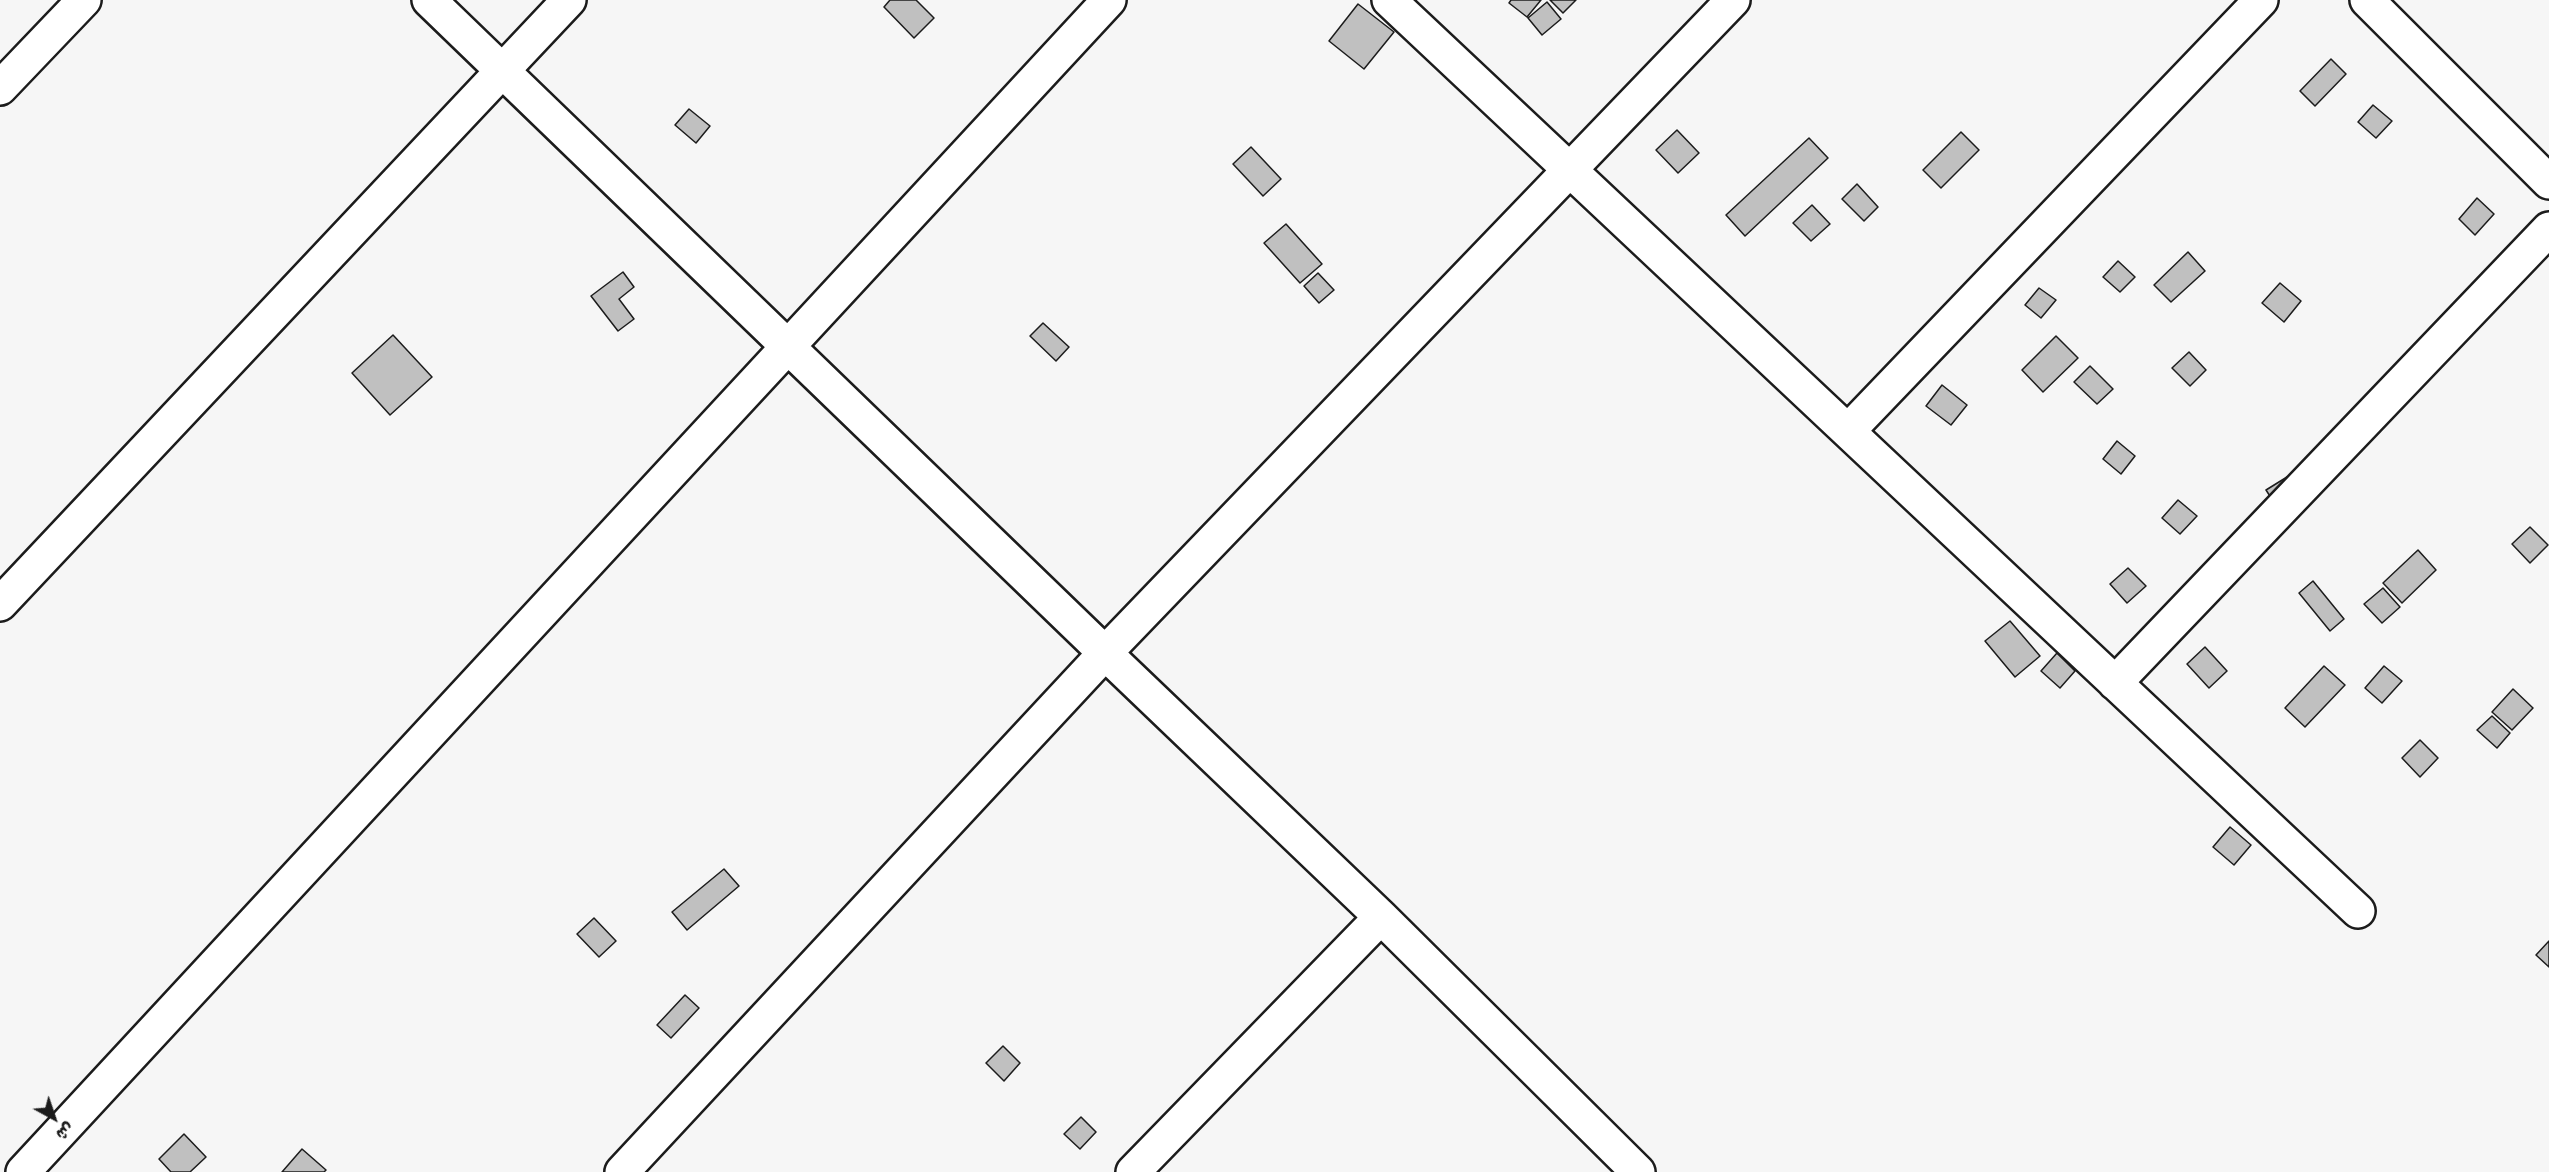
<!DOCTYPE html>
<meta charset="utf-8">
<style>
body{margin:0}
#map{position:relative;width:2549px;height:1172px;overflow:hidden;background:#f6f6f6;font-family:Mali,"Playpen Sans Arabic",sans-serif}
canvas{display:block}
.north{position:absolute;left:24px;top:1088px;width:60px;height:60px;-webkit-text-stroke:4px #fff;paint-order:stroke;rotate:140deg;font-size:16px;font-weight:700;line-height:24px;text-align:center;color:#1c1c1c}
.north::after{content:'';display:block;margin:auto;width:21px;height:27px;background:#1c1c1c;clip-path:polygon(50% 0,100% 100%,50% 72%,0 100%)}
</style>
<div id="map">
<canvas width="2549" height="1172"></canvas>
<div class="north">ش</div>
</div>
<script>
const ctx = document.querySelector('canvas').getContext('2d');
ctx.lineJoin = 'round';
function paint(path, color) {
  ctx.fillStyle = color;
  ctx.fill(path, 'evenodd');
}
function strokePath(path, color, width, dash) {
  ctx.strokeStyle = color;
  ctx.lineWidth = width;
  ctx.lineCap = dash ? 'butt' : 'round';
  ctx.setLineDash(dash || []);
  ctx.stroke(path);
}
const building = new Path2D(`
 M890 0H916L934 18 914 38 884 7Z
 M1511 0H1541L1527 17 1509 3Z
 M1550 0H1576L1563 13Z
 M1547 2 1561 19 1542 35 1528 18Z
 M1358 4 1394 32 1364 69 1329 41Z
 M2331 59 2346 74 2315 106 2300 91Z
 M2373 105 2392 121 2376 138 2358 122Z
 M689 109 710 126 696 143 675 125Z
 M1677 130 1699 153 1678 173 1656 150Z
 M1961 132 1979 150 1941 188 1923 170Z
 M1809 138 1828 158 1745 236 1726 215Z
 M1251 147 1281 179 1263 196 1233 164Z
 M1857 184 1878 207 1864 221 1842 199Z
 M2477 198 2494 214 2475 235 2459 219Z
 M1812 205 1830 224 1811 241 1793 223Z
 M1286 224 1322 264 1300 283 1264 243Z
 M2188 252 2205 271 2171 302 2154 285Z
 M2118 261 2135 277 2120 292 2103 277Z
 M623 272 634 287 619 299 634 319 618 331 591 296Z
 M1318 273 1334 290 1319 303 1304 286Z
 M2280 283 2301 301 2284 322 2262 303Z
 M2039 288 2056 300 2041 318 2025 305Z
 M1043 323 1069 347 1056 361 1030 336Z
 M393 335 432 377 390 415 352 373Z
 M2056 336 2078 358 2043 392 2022 370Z
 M2189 352 2206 370 2190 386 2172 368Z
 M2090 366 2113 389 2097 404 2074 382Z
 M1942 385 1967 405 1951 425 1926 406Z
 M2117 441 2135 456 2121 474 2103 459Z
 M2287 477 2300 497 2279 510 2266 490Z
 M2178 500 2197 516 2180 534 2162 518Z
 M2530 527 2548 545 2530 563 2512 544Z
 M2418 550 2436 570 2402 603 2383 583Z
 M2128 568 2146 586 2127 603 2110 584Z
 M2313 581 2344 619 2330 631 2299 593Z
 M2383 588 2400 607 2382 623 2364 604Z
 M2010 621 2040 656 2015 677 1985 641Z
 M2205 647 2227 671 2209 688 2187 664Z
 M2057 653 2075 671 2060 688 2041 671Z
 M2324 666 2345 685 2305 727 2285 708Z
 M2384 666 2402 681 2382 703 2365 688Z
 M2513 689 2533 708 2512 730 2492 712Z
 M2492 716 2510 733 2497 748 2477 730Z
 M2420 740 2438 758 2420 777 2402 758Z
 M2230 827 2251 845 2234 865 2213 847Z
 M724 869 739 886 687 930 672 912Z
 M594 918 616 941 599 957 577 934Z
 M2549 941V967L2536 955Z
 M685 995 699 1008 671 1038 657 1025Z
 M1003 1046 1020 1063 1004 1081 986 1063Z
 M1081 1117 1096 1132 1080 1149 1064 1134Z
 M184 1134 206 1157 190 1172H171L159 1159Z
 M302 1149 326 1170 324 1172H282Z`);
const street = new Path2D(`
 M429 0 1105 653 1381 917 1638 1172
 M1389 0 2358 911
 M2367 0 2549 182
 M0 88 84 0
 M1848 431 2261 0
 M0 604 569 0
 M2115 683 2549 229
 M23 1172 1109 0
 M622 1172 1105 653 1733 0
 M1133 1172 1381 917`);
paint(building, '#c0c0c0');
strokePath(building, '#1c1c1c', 1.5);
strokePath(street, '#1c1c1c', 38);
strokePath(street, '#fff', 33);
</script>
